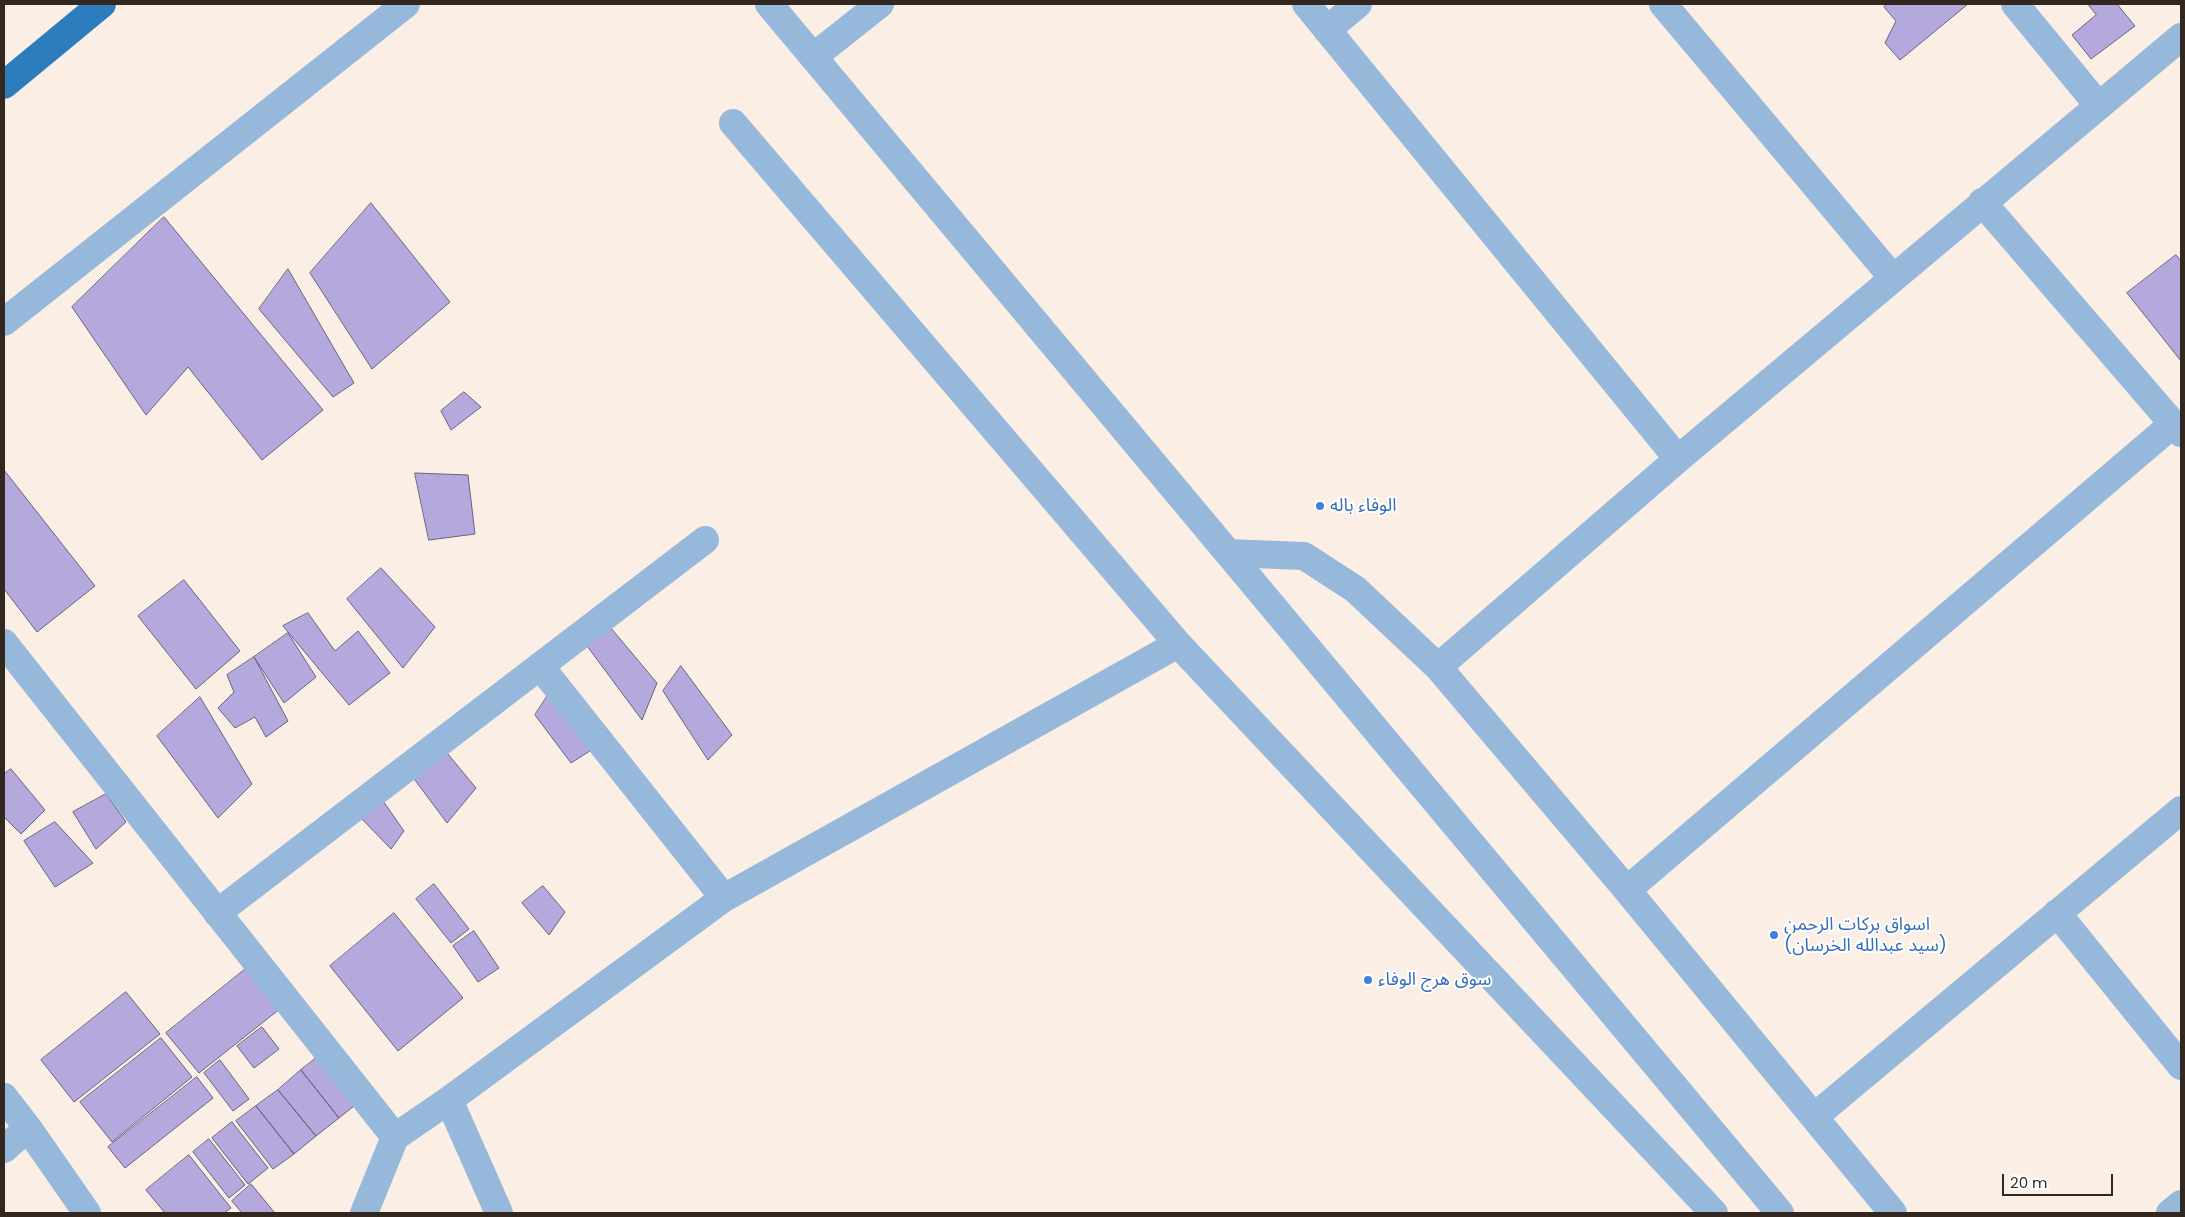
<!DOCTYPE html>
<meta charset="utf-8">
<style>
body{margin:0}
#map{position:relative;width:2185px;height:1217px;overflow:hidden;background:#fbeee5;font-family:Poppins,sans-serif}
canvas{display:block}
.frame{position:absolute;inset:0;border:5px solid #33281f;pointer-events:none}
.scale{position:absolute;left:2002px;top:1174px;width:111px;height:22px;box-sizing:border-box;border:2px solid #33281f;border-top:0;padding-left:6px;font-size:15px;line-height:18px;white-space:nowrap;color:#33281f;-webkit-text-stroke:4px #fff;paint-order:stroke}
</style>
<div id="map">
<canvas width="2185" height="1217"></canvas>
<div class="frame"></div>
<div class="scale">20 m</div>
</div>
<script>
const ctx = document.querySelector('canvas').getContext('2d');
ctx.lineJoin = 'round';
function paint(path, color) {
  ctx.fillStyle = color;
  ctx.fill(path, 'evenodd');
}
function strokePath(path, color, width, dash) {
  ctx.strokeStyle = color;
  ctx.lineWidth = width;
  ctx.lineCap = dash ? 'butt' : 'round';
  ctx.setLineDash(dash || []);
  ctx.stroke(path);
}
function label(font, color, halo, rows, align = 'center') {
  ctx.font = font + ' Poppins,"Noto Sans Arabic",sans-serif';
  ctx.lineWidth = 4;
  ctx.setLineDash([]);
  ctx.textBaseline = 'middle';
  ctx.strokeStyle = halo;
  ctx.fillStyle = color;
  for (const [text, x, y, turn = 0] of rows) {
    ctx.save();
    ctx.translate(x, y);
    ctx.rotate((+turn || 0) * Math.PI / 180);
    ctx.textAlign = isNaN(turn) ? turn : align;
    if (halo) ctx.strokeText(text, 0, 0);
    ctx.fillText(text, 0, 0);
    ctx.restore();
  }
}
const building = new Path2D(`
 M1888 4H1968L1900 60 1885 43 1896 21 1884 7Z
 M2088 4H2117L2135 26 2091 59 2072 35 2096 15Z
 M371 203 450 302 372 369 310 273Z
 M164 217 323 410 262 460 188 367 146 415 72 307Z
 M2176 255 2181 261V361L2127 293Z
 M288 269 354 383 333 397 259 309Z
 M464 392 481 407 451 430 441 411Z
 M4 470 95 586 37 632 4 589Z
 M415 473 468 475 475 534 429 540Z
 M381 568 435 627 403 668 347 599Z
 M184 580 240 651 196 689 138 616Z
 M308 613 335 651 358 631 390 673 349 705 283 626Z
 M610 627 657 683 642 720 587 646Z
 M288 633 316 677 284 703 254 657Z
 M254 657 288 721 266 737 255 717 235 728 218 708 234 692 227 675Z
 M681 666 732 735 708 760 663 691Z
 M548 695 593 749 571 763 535 715Z
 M200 697 252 784 218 818 157 736Z
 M447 753 476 788 447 823 406 768Z
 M11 769 45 810 21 834 4 817V774Z
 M106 794 126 822 96 849 73 812Z
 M383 801 404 831 391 849 360 817Z
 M55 822 93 863 55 887 24 841Z
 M434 884 469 929 451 943 416 899Z
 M543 886 565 912 549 935 522 903Z
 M394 913 463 998 398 1051 330 966Z
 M474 931 499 968 478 982 453 946Z
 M248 967 281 1008 199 1073 166 1033Z
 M126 992 160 1034 74 1102 41 1060Z
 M262 1027 279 1049 254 1068 237 1046Z
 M161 1038 192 1077 112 1142 80 1102Z
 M320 1055 359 1102 339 1118 301 1070Z
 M220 1060 249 1099 233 1111 204 1073Z
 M301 1070 339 1118 316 1136 278 1090Z
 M197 1077 213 1098 125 1168 108 1147Z
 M278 1090 316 1136 294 1154 256 1106Z
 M256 1106 294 1154 273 1169 236 1121Z
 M232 1122 268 1168 248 1184 212 1138Z
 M209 1139 245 1185 229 1198 193 1152Z
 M189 1155 231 1208 224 1213H165L146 1190Z
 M251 1184 275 1213H242L232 1201Z`);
const minor = new Path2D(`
 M769 4 1780 1213
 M1306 4 1678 459
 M1663 4 1893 278
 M2015 4 2098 105
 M1327 30 1358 4
 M813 57 880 4
 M733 123 1178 644 1714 1213
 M1982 202 2181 433
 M4 322 406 4
 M1228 553 1304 556 1355 589 1438 667 1627 890 1893 1213
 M4 643 395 1137
 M540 666 724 898
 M1438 667 1678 459 2181 37
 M1627 890 2173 424
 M217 913 705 540
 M2057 913 2181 1066
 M4 1097 28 1128 87 1213
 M449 1100 499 1213
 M1814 1117 2181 810
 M4 1149 28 1128
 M364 1213 395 1137 449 1100 724 898 1178 644
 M2170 1213 2181 1204`);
const trunk = new Path2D(`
 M4 85 102 4`);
const markers = [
 [1320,506,5,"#3f7fe0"],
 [1774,935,5,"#3f7fe0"],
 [1368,980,5,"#3f7fe0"]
];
const shopNames = [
 ["الوفاء باله",1330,506],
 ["اسواق بركات الرحمن",1784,925],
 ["(سيد عبدالله الخرسان)",1784,946],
 ["سوق هرج الوفاء",1378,980]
];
paint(building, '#b5a8dd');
strokePath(building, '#69627f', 1);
strokePath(minor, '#96b8da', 28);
strokePath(trunk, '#2c7cbe', 28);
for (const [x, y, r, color] of markers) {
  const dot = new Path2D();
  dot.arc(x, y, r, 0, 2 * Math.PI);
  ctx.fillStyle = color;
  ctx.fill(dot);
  strokePath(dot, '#fff', 2);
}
label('18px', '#366cbe', '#fff', shopNames, 'left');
</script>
